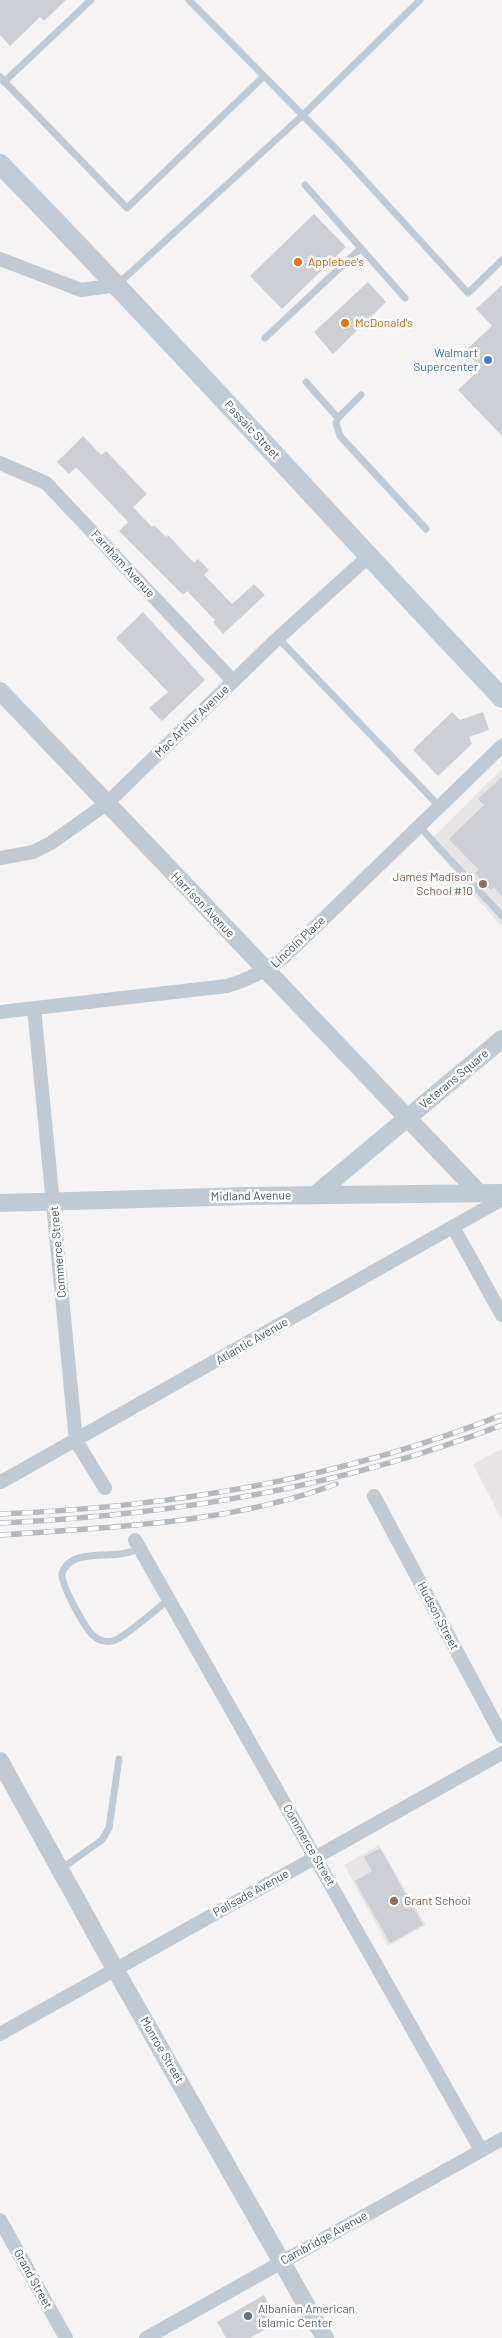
<!DOCTYPE html>
<style>
body{margin:0}
canvas{display:block;background:#f5f3f3}
</style>
<canvas width="502" height="2338"></canvas>
<script>
const ctx = document.querySelector('canvas').getContext('2d');
ctx.lineJoin = 'round';
function paint(path, color) {
  ctx.fillStyle = color;
  ctx.fill(path, 'evenodd');
}
function strokePath(path, color, width, dash) {
  ctx.strokeStyle = color;
  ctx.lineWidth = width;
  ctx.lineCap = dash ? 'butt' : 'round';
  ctx.setLineDash(dash || []);
  ctx.stroke(path);
}
function label(font, color, halo, rows, align = 'center') {
  ctx.font = font + ' Barlow,sans-serif';
  ctx.lineWidth = 5;
  ctx.setLineDash([]);
  ctx.textBaseline = 'middle';
  ctx.strokeStyle = halo;
  ctx.fillStyle = color;
  for (const [text, x, y, turn = 0] of rows) {
    ctx.save();
    ctx.translate(x, y);
    ctx.rotate((+turn || 0) * Math.PI / 180);
    ctx.textAlign = isNaN(turn) ? turn : align;
    if (halo) ctx.strokeText(text, 0, 0);
    ctx.fillText(text, 0, 0);
    ctx.restore();
  }
}
const education = new Path2D(`
 M502 769V927L428 842Z
 M502 1449V1520L473 1464Z
 M379 1845 426 1925 388 1946 344 1865Z`);
const building = new Path2D(`
 M0 0H66L44 21 40 17 10 46 0 35Z
 M314 214 346 247 282 309 250 276Z
 M368 282 386 302 333 354 314 332Z
 M502 285V436L458 390 481 368 465 351 492 326 476 309Z
 M83 436 101 455 106 451 147 494 133 507 152 527 154 525 166 537 168 535 194 563 198 559 209 570 204 575 232 604 254 584 265 595 223 634 213 622 215 620 187 591 183 595 119 531 128 522 76 467 69 474 57 462Z
 M143 612 205 680 162 721 149 708 168 692 116 638Z
 M452 712 460 720 483 712 489 730 469 737 472 744 438 776 413 750Z
 M502 777V896L494 887 491 890 475 873 479 870 449 839 484 805 478 799Z
 M380 1848 423 1925 390 1943 355 1881 372 1871 364 1857Z
 M264 2295 270 2307 264 2310 273 2325 250 2338H226L217 2322Z`);
const service = new Path2D(`
 M189 0 340 153 468 293 502 260
 M0 77 127 208 264 76
 M4 82 91 0
 M305 185 405 298
 M118 284 303 115 420 0
 M265 338 361 248
 M306 382 338 418 361 395
 M338 418 336 423 340 436 426 529
 M278 638 439 806
 M419 826 502 916
 M140 1548C119 1560 84 1550 69 1563 67 1565 63 1569 62 1573 60 1583 86 1631 95 1637 100 1641 107 1642 113 1641 124 1638 158 1608 169 1599
 M61 1869 102 1840 109 1828 119 1759`);
const minor = new Path2D(`
 M0 259 81 290 118 285
 M0 463 46 483 233 681
 M0 858 33 852 51 843 106 804 278 638 368 557
 M34 1008 76 1441 105 1488
 M0 1012 227 986C248 980 265 971 283 958L502 746
 M453 1227 502 1315
 M1 1482 502 1199
 M374 1496 502 1736
 M135 1540 481 2150
 M0 2034 502 1753
 M0 2220 66 2338
 M146 2338 502 2139`);
const tertiary = new Path2D(`
 M0 691 479 1193
 M315 1195 502 1039
 M0 1203 248 1196 502 1193
 M0 1761 115 1969 325 2338`);
const secondary = new Path2D(`
 M0 164C171 339 334 521 502 698`);
const rail = new Path2D(`
 M0 1514C174 1507 339 1479 502 1415
 M0 1523C175 1515 338 1488 502 1425
 M0 1535C112 1527 230 1524 336 1484`);
const markers = [
 [298,262,5,"#e8710a"],
 [345,323,5,"#e8710a"],
 [488,360,5,"#3f7fe0"],
 [483,884,5,"#8d6e63"],
 [394,1901,5,"#8d6e63"],
 [248,2316,5,"#6b7280"]
];
const foodNames = [
 ["Applebee's",308,262],
 ["McDonald's",355,323]
];
const shopNames = [
 ["Walmart",478,353],
 ["Supercenter",478,367]
];
const streetNames = [
 ["Passaic Street",252,430,47],
 ["Farnham Avenue",123,564,47],
 ["Mac Arthur Avenue",192,721,-44],
 ["Harrison Avenue",203,905,46],
 ["Lincoln Place",298,942,-43],
 ["Veterans Square",454,1079,-40],
 ["Midland Avenue",251,1196,-1],
 ["Commerce Street",58,1252,-95],
 ["Atlantic Avenue",252,1341,-30],
 ["Hudson Street",438,1616,62],
 ["Commerce Street",309,1845,60],
 ["Palisade Avenue",251,1893,-29],
 ["Monroe Street",162,2050,60],
 ["Cambridge Avenue",324,2238,-29],
 ["Grand Street",33,2279,61]
];
const educationNames = [
 ["James Madison",473,877],
 ["School #10",473,891],
 ["Grant School",404,1901,"left"]
];
const worshipNames = [
 ["Albanian American",258,2309],
 ["Islamic Center",258,2323]
];
paint(education, '#e6e4e5');
paint(building, '#cdcfd5');
strokePath(service, '#c1cad2', 7);
strokePath(minor, '#c1cad2', 14);
strokePath(tertiary, '#c1cad2', 18);
strokePath(secondary, '#c1cbd6', 20);
strokePath(rail, '#b5b8bd', 5.5);
strokePath(rail, '#fff', 4, [11]);
for (const [x, y, r, color] of markers) {
  const dot = new Path2D();
  dot.arc(x, y, r, 0, 2 * Math.PI);
  ctx.fillStyle = color;
  ctx.fill(dot);
  strokePath(dot, '#fff', 2);
}
label('12px', '#c56008', '#fff', foodNames, 'left');
label('12px', '#366cbe', '#fff', shopNames, 'right');
label('12px', '#4a5661', '#fff', streetNames);
label('12px', '#785e54', '#fff', educationNames, 'right');
label('12px', '#5b616d', '#fff', worshipNames, 'left');
</script>
